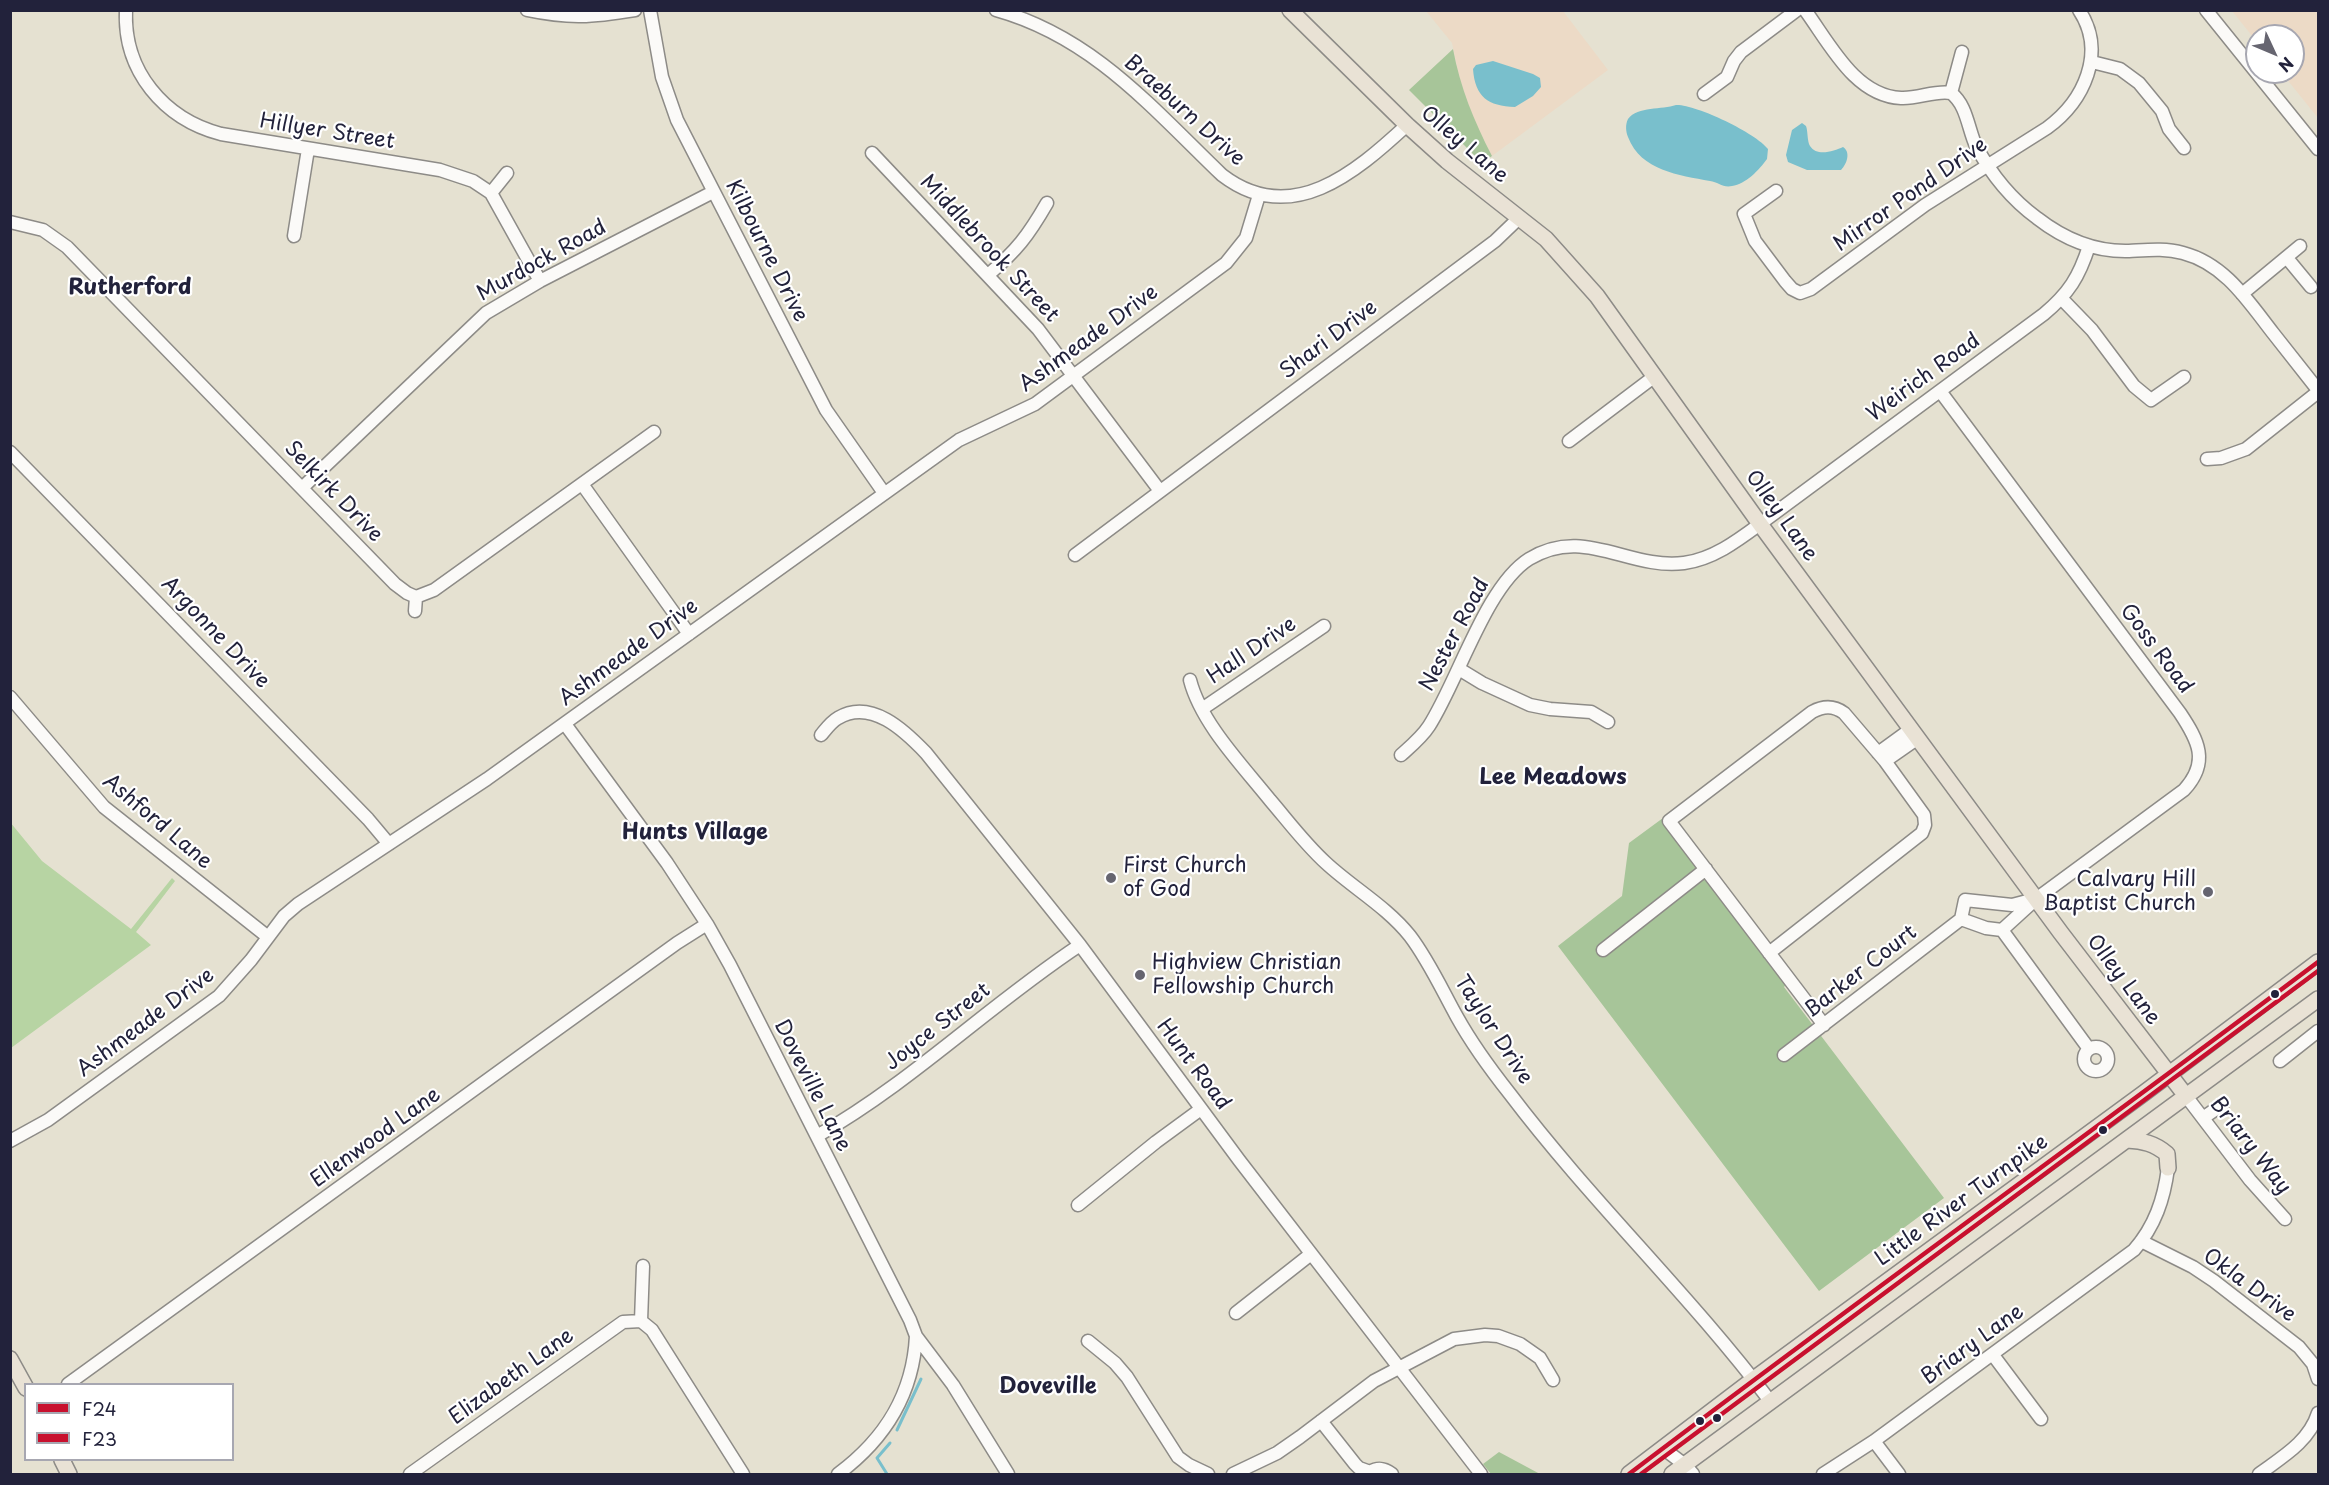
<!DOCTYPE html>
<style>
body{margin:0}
#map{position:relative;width:2329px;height:1485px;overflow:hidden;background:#e5e1d1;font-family:"Playpen Sans",sans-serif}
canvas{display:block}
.frame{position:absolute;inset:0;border:12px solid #22223b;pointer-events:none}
.legend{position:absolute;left:24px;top:1383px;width:210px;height:78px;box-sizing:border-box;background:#fff;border:2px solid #a7a7b1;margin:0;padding:8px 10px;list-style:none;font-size:18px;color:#22223b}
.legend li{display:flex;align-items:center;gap:12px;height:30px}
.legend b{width:30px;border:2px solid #a7a7b1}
.north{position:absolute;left:2245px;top:24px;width:60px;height:60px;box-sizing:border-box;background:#fff;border:2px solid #a7a7b1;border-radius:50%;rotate:134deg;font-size:16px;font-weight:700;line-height:24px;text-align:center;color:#22223b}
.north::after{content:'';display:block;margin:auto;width:21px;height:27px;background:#666570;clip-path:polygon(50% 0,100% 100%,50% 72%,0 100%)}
</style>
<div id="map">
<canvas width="2329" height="1485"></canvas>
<div class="frame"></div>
<ul class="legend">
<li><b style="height:8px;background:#c8102e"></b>F24</li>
<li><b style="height:8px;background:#c8102e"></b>F23</li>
</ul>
<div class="north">N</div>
</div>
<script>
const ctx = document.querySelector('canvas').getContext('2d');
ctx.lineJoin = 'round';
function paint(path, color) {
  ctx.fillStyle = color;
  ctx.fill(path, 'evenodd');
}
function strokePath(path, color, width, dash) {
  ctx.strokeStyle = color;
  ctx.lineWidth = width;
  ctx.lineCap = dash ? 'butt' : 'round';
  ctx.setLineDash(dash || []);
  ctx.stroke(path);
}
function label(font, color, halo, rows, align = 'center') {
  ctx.font = font + ' "Playpen Sans",sans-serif';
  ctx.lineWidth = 4.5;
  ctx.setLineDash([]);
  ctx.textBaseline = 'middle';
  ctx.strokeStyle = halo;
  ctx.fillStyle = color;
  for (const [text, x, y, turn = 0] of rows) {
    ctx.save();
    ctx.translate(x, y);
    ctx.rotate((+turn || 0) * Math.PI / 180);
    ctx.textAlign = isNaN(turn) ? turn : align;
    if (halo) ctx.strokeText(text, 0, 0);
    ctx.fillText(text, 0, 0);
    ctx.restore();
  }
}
const built = new Path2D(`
 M1426 11H1563L1608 70 1492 156 1474 121 1459 77 1452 43Z
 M2232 11H2318V118L2281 72H2293V36H2257V42Z`);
const green = new Path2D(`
 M10 822 42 861 131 929 172 878 175 881 136 932 151 945 11 1048Z`);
const forest = new Path2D(`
 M1453 49C1460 87 1474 121 1492 156L1482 163 1409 90Z
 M1663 818 1789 981 1784 987 1944 1198 1819 1291 1558 946 1622 896 1629 843Z
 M1499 1452 1540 1474H1491L1483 1464Z`);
const water = new Path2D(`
 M1493 61 1533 74 1540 78 1541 87 1533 96 1515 107C1488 106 1475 97 1473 69L1476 65Z
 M1676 105C1695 104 1756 133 1768 149L1767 159C1759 170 1746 184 1732 186 1723 188 1718 182 1710 181 1679 175 1641 171 1628 137 1626 132 1625 125 1628 119 1638 106 1662 110 1676 105Z
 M1802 123 1806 126C1808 131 1807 141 1810 146 1817 157 1834 151 1843 147 1851 152 1847 164 1841 170H1807L1788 162 1786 155 1792 130Z`);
const stream = new Path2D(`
 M897 1430 921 1379
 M887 1474 877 1458 890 1443`);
const minor = new Path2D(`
 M126 10C123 71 164 119 221 134L440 170 473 181 491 193 540 281
 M527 10C570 19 592 17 635 10
 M650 10 662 77 677 120 826 410 884 493
 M996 10C1093 37 1152 108 1222 175 1291 228 1355 173 1407 125
 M1805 10C1830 44 1855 96 1901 98 1918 99 1935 90 1951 93
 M2206 10 2318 149
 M2092 62 2120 69 2139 83 2162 111 2169 129 2184 148
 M1951 93C1967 105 1968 129 1976 146 1991 174 2011 199 2037 218 2064 239 2095 252 2129 251 2148 250 2165 248 2183 253 2225 264 2248 301 2273 333 2288 352 2303 371 2318 390
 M1951 93 1962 52
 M1704 94 1727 77 1734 61 1741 52 1797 10
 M872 153 1038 329 1160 491
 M1776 191 1744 214 1755 241 1785 281 1792 289 1800 293 1811 289 1925 205 2047 128C2084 101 2107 52 2079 10
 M491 193 507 173
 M10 222 43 230 67 247 395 584 407 593 416 597 434 590 654 432
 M294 236 308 149
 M2287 258 2311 287
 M988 275C1017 250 1028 236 1047 203
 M2242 294 2300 246
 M2062 299 2092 330 2134 386 2151 400 2184 377
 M1940 391 2180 713C2198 740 2210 762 2184 790L2036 899 2002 930
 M1569 441 1655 376
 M10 452 368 819 389 844
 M2207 459 2221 458 2246 449 2318 392
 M582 484 689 634
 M302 488 486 313 540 281 713 192
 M1075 555 1495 241 1519 218
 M415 611 416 597
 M1459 669 1482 683 1530 705 1550 709 1591 712 1608 722
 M1190 680C1201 723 1242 765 1270 800 1288 821 1305 844 1326 863 1353 888 1387 907 1410 936 1429 961 1442 990 1457 1017 1472 1044 1491 1070 1510 1094 1591 1201 1689 1294 1770 1401
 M10 697 104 807 268 937
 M1202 709 1324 626
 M565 724 667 863 707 924 730 965 910 1320 916 1336 953 1385 1008 1474
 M821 735C826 729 831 722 838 718 871 698 905 731 926 753L1080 945 1239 1160 1481 1474
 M1878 753 1911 729
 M1401 755C1411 746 1422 737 1429 726 1458 681 1486 586 1529 559 1584 525 1628 570 1684 563 1713 559 1737 541 1760 524L2044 314C2069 293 2079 277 2089 246
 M1885 761 1918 738
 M1961 919 1986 928 2002 930 2089 1049
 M1603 950 1706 869
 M1769 953 1922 833 1925 825 1924 815 1885 761 1844 713C1833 705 1823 706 1812 712L1669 821 1824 1025
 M2084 1059a12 12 0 1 1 24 0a12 12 0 1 1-24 0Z
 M1784 1055 1961 919 1965 900 2012 905 2035 899
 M2280 1061 2318 1031
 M2186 1096 2250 1180 2285 1219
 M2203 1118 2223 1104
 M817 1136C912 1082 989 1005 1080 945
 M10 1141 48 1120 219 996 251 960 284 916 298 904 487 779 959 440 1035 404 1226 263 1246 238 1259 195
 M1078 1205 1156 1142 1201 1109
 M2141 1241 2193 1267 2214 1281 2299 1347 2313 1364 2318 1379
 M1236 1313 1311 1254
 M641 1321 643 1266
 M1088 1341 1115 1363 1127 1377 1178 1457 1189 1465 1208 1474
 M1993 1355 2041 1419
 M68 1384 530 1049 677 943 707 924
 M1321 1421 1355 1464 1359 1468 1370 1472C1378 1467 1384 1468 1392 1474
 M1874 1441 1899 1474
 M1664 1449 1685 1465 1693 1474
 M410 1474 623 1322 641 1321 652 1330 743 1474
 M838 1474C885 1439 913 1395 916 1336
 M1233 1474 1277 1453 1300 1437 1374 1381 1454 1339 1485 1335 1498 1336 1520 1344 1540 1358 1553 1380
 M1823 1474 1874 1441 2134 1250C2155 1226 2164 1199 2168 1168
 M2259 1474C2282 1457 2309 1442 2318 1413`);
const major = new Path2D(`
 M1290 10 1407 125 1447 161 1546 239 1597 296 1760 524 2061 933 2186 1096
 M2127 1140C2143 1141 2154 1143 2167 1154L2168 1168
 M10 1359 26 1388
 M62 1460 69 1474
 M1629 1474 1754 1379 2144 1093 2318 962
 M1672 1474 2318 999`);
const bus1 = new Path2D(`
 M1629 1474C1857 1301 2089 1134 2318 962`);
const bus2 = new Path2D(`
 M1641 1474 2318 971`);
const markers = [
 [1111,878,6,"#666570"],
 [2208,892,6,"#666570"],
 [1140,975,6,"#666570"],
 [2275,994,5,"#22223b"],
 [2103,1130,5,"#22223b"],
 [1717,1418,5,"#22223b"],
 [1700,1421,5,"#22223b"]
];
const streetNames = [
 ["Braeburn Drive",1184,111,42],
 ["Hillyer Street",327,132,9],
 ["Olley Lane",1464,145,40],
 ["Mirror Pond Drive",1911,195,-35],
 ["Middlebrook Street",989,249,47],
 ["Kilbourne Drive",766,251,63],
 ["Murdock Road",542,261,-29],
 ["Ashmeade Drive",1089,339,-36],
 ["Shari Drive",1329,340,-37],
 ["Weirich Road",1924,378,-36],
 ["Selkirk Drive",333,492,46],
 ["Olley Lane",1781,516,54],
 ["Argonne Drive",215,633,46],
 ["Nester Road",1455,635,-62],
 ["Goss Road",2156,649,53],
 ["Hall Drive",1252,651,-34],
 ["Ashmeade Drive",629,653,-36],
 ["Ashford Lane",157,822,40],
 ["Barker Court",1861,972,-38],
 ["Olley Lane",2123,980,53],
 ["Ashmeade Drive",146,1023,-37],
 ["Joyce Street",938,1027,-38],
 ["Taylor Drive",1493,1030,57],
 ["Hunt Road",1193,1065,53],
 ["Doveville Lane",812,1086,63],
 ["Ellenwood Lane",376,1138,-36],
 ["Briary Way",2250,1146,52],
 ["Little River Turnpike",1962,1201,-36],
 ["Okla Drive",2249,1286,36],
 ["Briary Lane",1973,1345,-36],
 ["Elizabeth Lane",512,1377,-36]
];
const poiNames = [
 ["First Church",1123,866],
 ["of God",1123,890],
 ["Calvary Hill",2196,880,"right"],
 ["Baptist Church",2196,904,"right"],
 ["Highview Christian",1152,963],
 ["Fellowship Church",1152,987]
];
const neighbourhoodNames = [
 ["Rutherford",130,288],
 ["Lee Meadows",1553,778],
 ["Hunts Village",695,833],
 ["Doveville",1048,1387]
];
paint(built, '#ecdac6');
paint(green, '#b7d4a3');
paint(forest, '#a7c599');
paint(water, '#79bfcc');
strokePath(stream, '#79bfcc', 3);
strokePath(minor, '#8d8b87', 15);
strokePath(major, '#8d8b87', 18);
strokePath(minor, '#fbfaf8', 12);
strokePath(major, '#e9e2d5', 15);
strokePath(bus1, '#c8102e', 4.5);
strokePath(bus2, '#c8102e', 4.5);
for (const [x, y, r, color] of markers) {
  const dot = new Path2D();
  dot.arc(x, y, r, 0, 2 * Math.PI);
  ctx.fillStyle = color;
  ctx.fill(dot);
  strokePath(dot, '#fff', 2);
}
label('21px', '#22223b', '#fff', streetNames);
label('21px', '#22223b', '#fff', poiNames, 'left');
label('bold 22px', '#22223b', '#fff', neighbourhoodNames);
</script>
